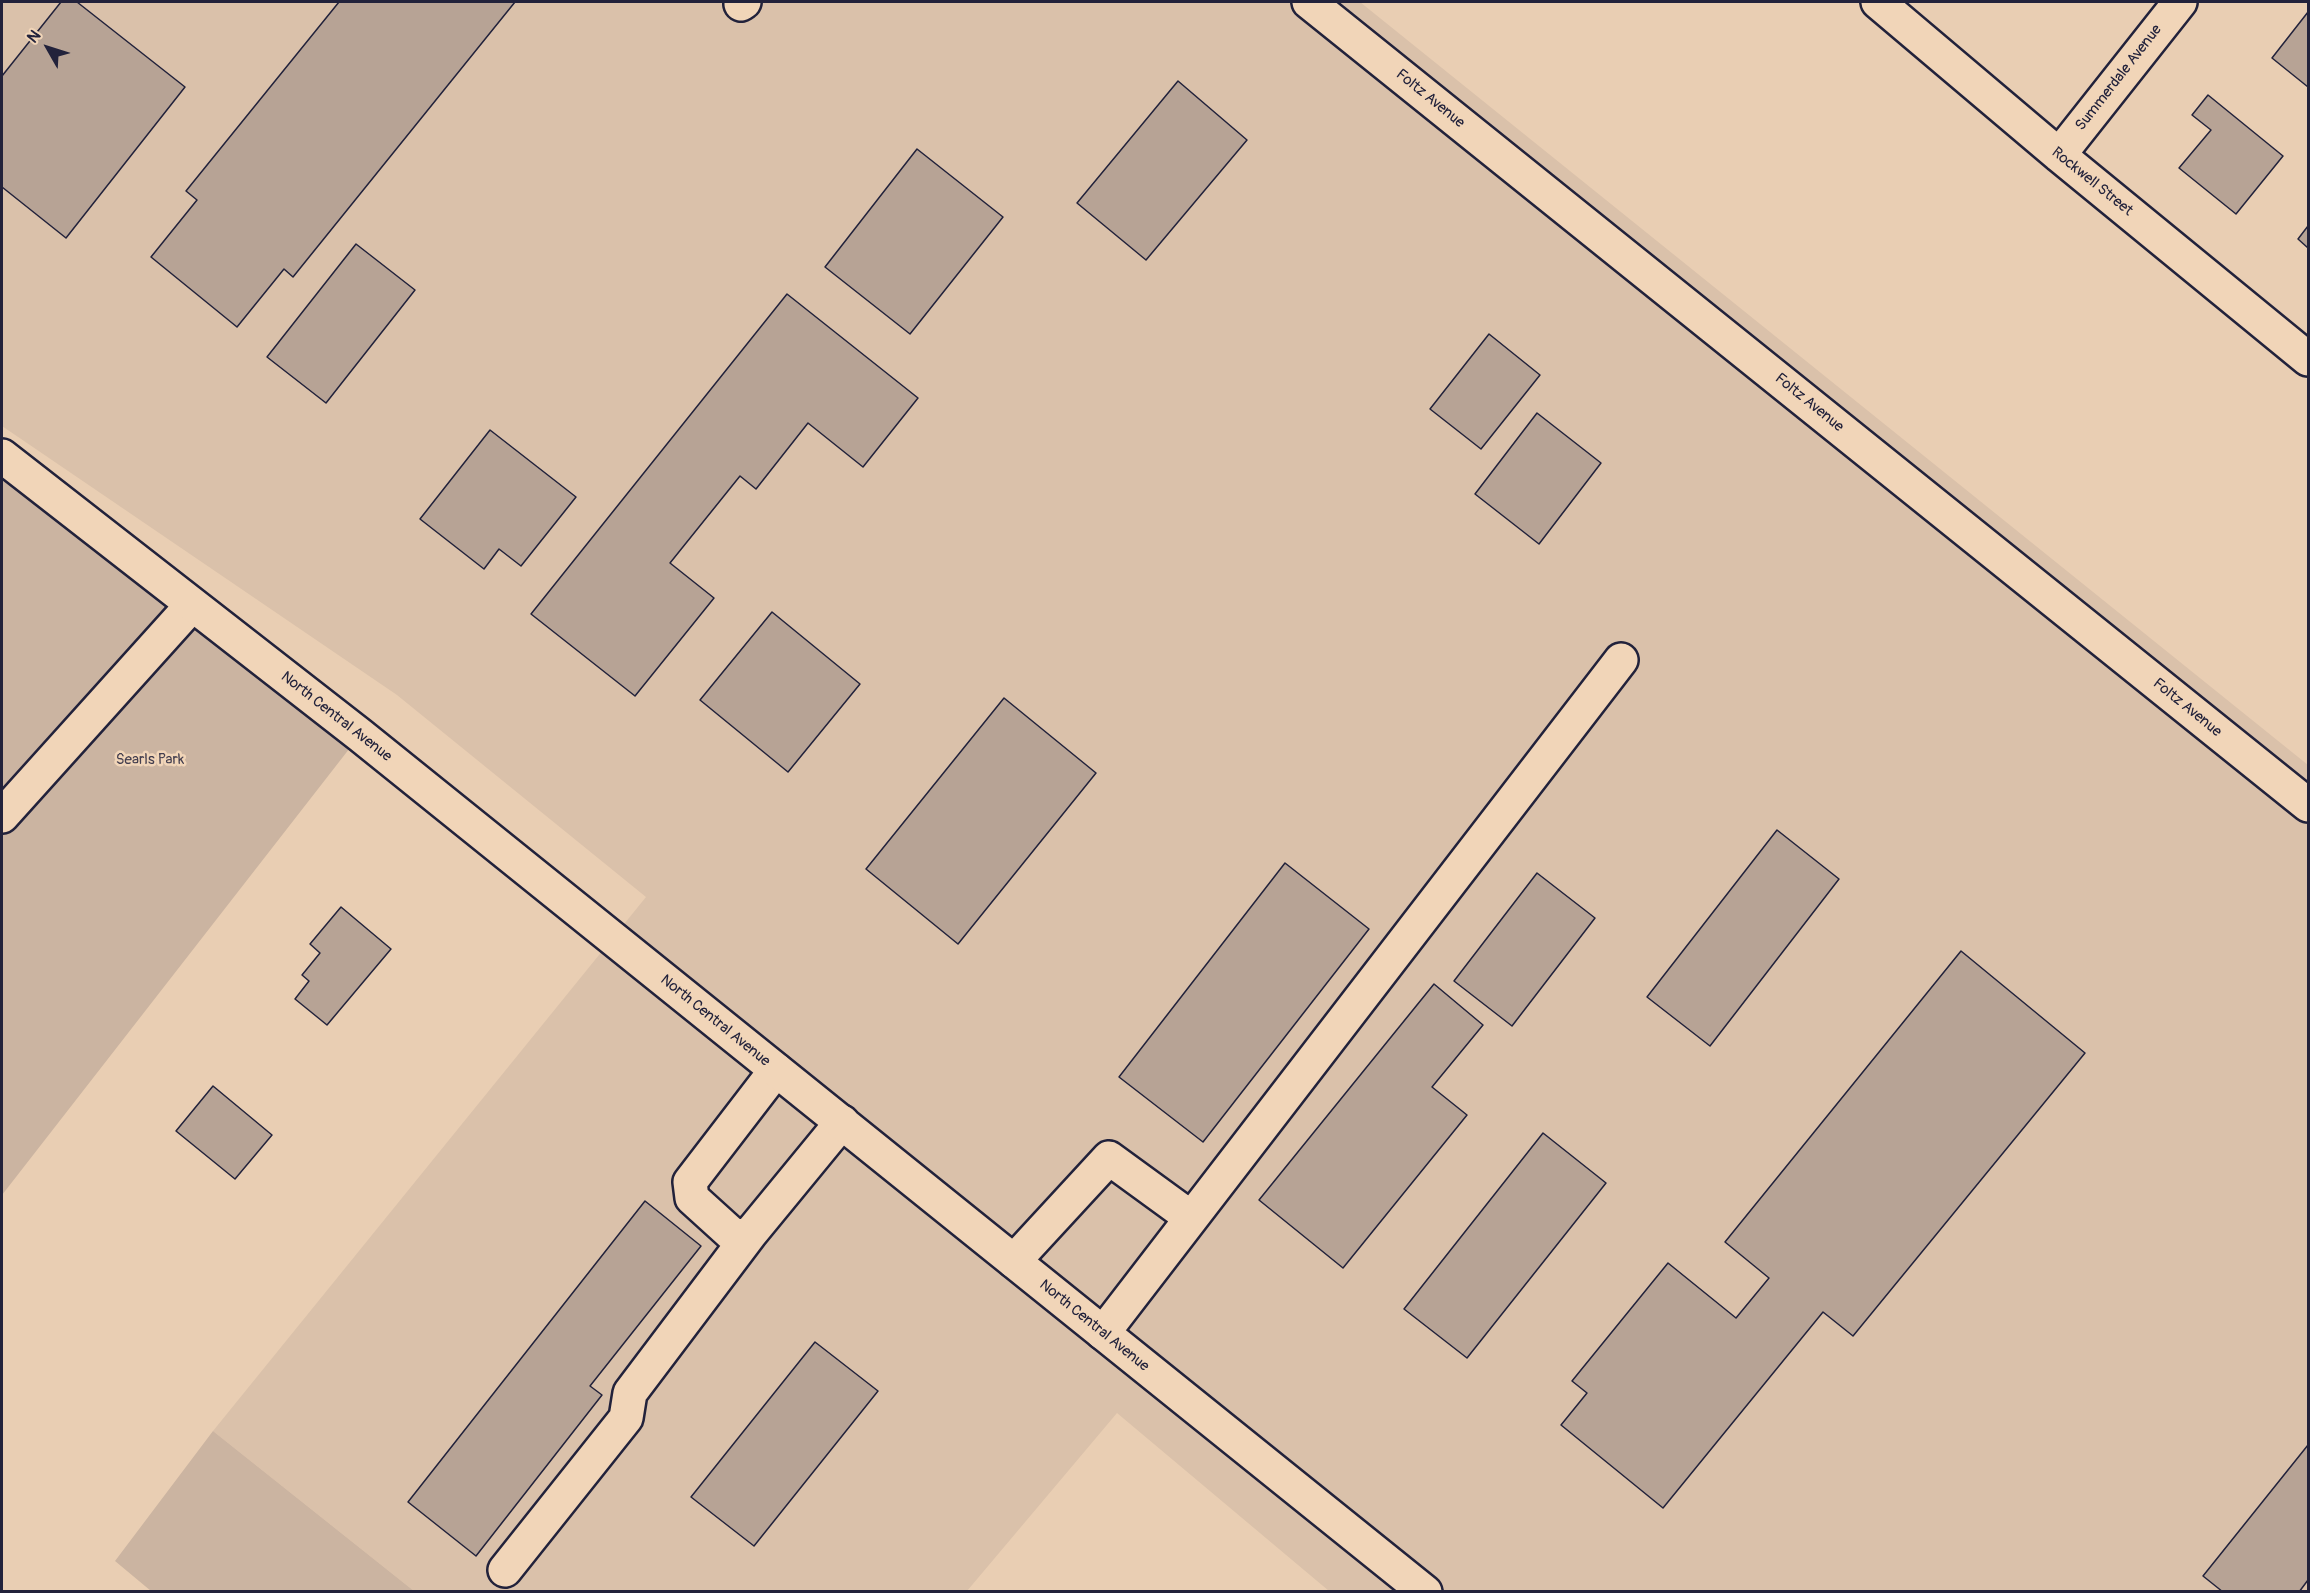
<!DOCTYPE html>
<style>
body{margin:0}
#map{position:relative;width:2310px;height:1593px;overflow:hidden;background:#e9ceb3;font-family:Pangolin,sans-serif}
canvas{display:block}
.frame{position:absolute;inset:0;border:3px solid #22223b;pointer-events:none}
.north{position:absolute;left:18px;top:18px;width:60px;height:60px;-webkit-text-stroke:4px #f1d5b8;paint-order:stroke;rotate:309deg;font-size:16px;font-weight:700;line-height:24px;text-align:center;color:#22223b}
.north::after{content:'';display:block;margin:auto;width:21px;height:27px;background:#22223b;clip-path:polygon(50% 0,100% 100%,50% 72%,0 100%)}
</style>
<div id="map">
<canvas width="2310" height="1593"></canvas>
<div class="frame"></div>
<div class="north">N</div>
</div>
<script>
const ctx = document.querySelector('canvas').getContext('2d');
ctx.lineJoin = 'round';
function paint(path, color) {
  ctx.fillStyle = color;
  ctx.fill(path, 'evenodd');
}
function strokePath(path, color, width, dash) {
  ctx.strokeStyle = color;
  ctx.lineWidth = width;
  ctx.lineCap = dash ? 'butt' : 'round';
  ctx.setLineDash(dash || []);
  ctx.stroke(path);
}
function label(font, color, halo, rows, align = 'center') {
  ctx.font = font + ' Pangolin,sans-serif';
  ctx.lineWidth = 5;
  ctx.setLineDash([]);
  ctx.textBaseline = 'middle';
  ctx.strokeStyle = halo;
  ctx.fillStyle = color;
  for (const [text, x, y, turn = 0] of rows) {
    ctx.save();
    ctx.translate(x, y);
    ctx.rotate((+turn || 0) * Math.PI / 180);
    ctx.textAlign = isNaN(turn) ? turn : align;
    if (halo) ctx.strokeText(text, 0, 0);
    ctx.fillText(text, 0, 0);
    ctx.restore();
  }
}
const built = new Path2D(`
 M2 2H1360L2308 765V1591H1329L1117 1413 967 1591H414L213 1431 646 897 397 695 2 426Z`);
const green = new Path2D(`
 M2 456 360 735 2 1195Z
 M213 1431 414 1591H151L115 1561Z`);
const building = new Path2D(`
 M61 2H77L185 87 66 238 2 187V76Z
 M339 2H515L293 277 284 269 237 327 151 257 197 200 186 191Z
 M2308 12V87L2272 58Z
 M1178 81 1247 140 1146 260 1077 203Z
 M2208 95 2283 156 2236 214 2179 168 2211 130 2192 115Z
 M917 149 1003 217 910 334 825 267Z
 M2308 226V248L2298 239Z
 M356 244 415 290 326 403 267 357Z
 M787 294 918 398 863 467 808 423 756 489 740 476 670 563 714 598 635 696 531 614Z
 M1489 334 1540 375 1481 449 1430 409Z
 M1537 413 1601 463 1539 544 1475 494Z
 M490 430 576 497 521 566 499 549 484 569 420 519Z
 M772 612 860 684 788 772 700 700Z
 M1004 698 1096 773 958 944 866 869Z
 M1777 830 1839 879 1710 1046 1647 997Z
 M1285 863 1369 929 1203 1142 1119 1077Z
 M1537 873 1595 918 1512 1026 1454 981Z
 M341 907 391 949 327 1025 295 999 309 981 302 975 320 953 310 944Z
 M1961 951 2085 1053 1853 1336 1823 1312 1663 1508 1561 1425 1587 1393 1572 1381 1668 1263 1736 1318 1769 1278 1725 1242Z
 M1434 984 1483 1025 1432 1087 1467 1115 1343 1268 1259 1200Z
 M213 1086 272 1135 235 1179 176 1131Z
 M1543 1133 1606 1183 1467 1358 1404 1309Z
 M645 1201 701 1246 590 1386 602 1395 476 1556 408 1502Z
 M815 1342 878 1391 754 1546 691 1497Z
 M2308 1445V1580L2299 1592H2223L2203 1576Z`);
const minor = new Path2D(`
 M1309 2 2308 805
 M1878 2 2059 155 2308 359
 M741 4 744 2
 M2059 155 2180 2
 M2 816 192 605
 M776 1070 690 1182 692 1198 735 1237 750 1234 842 1122
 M1014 1261 1109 1158 1190 1217
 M1103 1333 1621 660
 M505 1570 626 1418 630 1393 753 1230`);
const major = new Path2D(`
 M2 456 360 735 1425 1592`);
const streetNames = [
 ["Summerdale Avenue",2119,78,-52],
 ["Foltz Avenue",1430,99,39],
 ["Rockwell Street",2092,182,39],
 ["Foltz Avenue",1809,403,39],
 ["Foltz Avenue",2187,708,39],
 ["North Central Avenue",336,717,38],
 ["North Central Avenue",715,1021,39],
 ["North Central Avenue",1094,1326,39]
];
const parkNames = [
 ["Searls Park",150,760]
];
paint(built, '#dac1aa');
paint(green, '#cbb4a1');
paint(building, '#b7a395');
strokePath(building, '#22223b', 1.5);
strokePath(minor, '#22223b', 38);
strokePath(major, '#22223b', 38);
strokePath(minor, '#f1d5b8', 33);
strokePath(major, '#f1d5b8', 33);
label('15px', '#22223b', '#f1d5b8', streetNames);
label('15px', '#443f4f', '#f1d5b8', parkNames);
</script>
